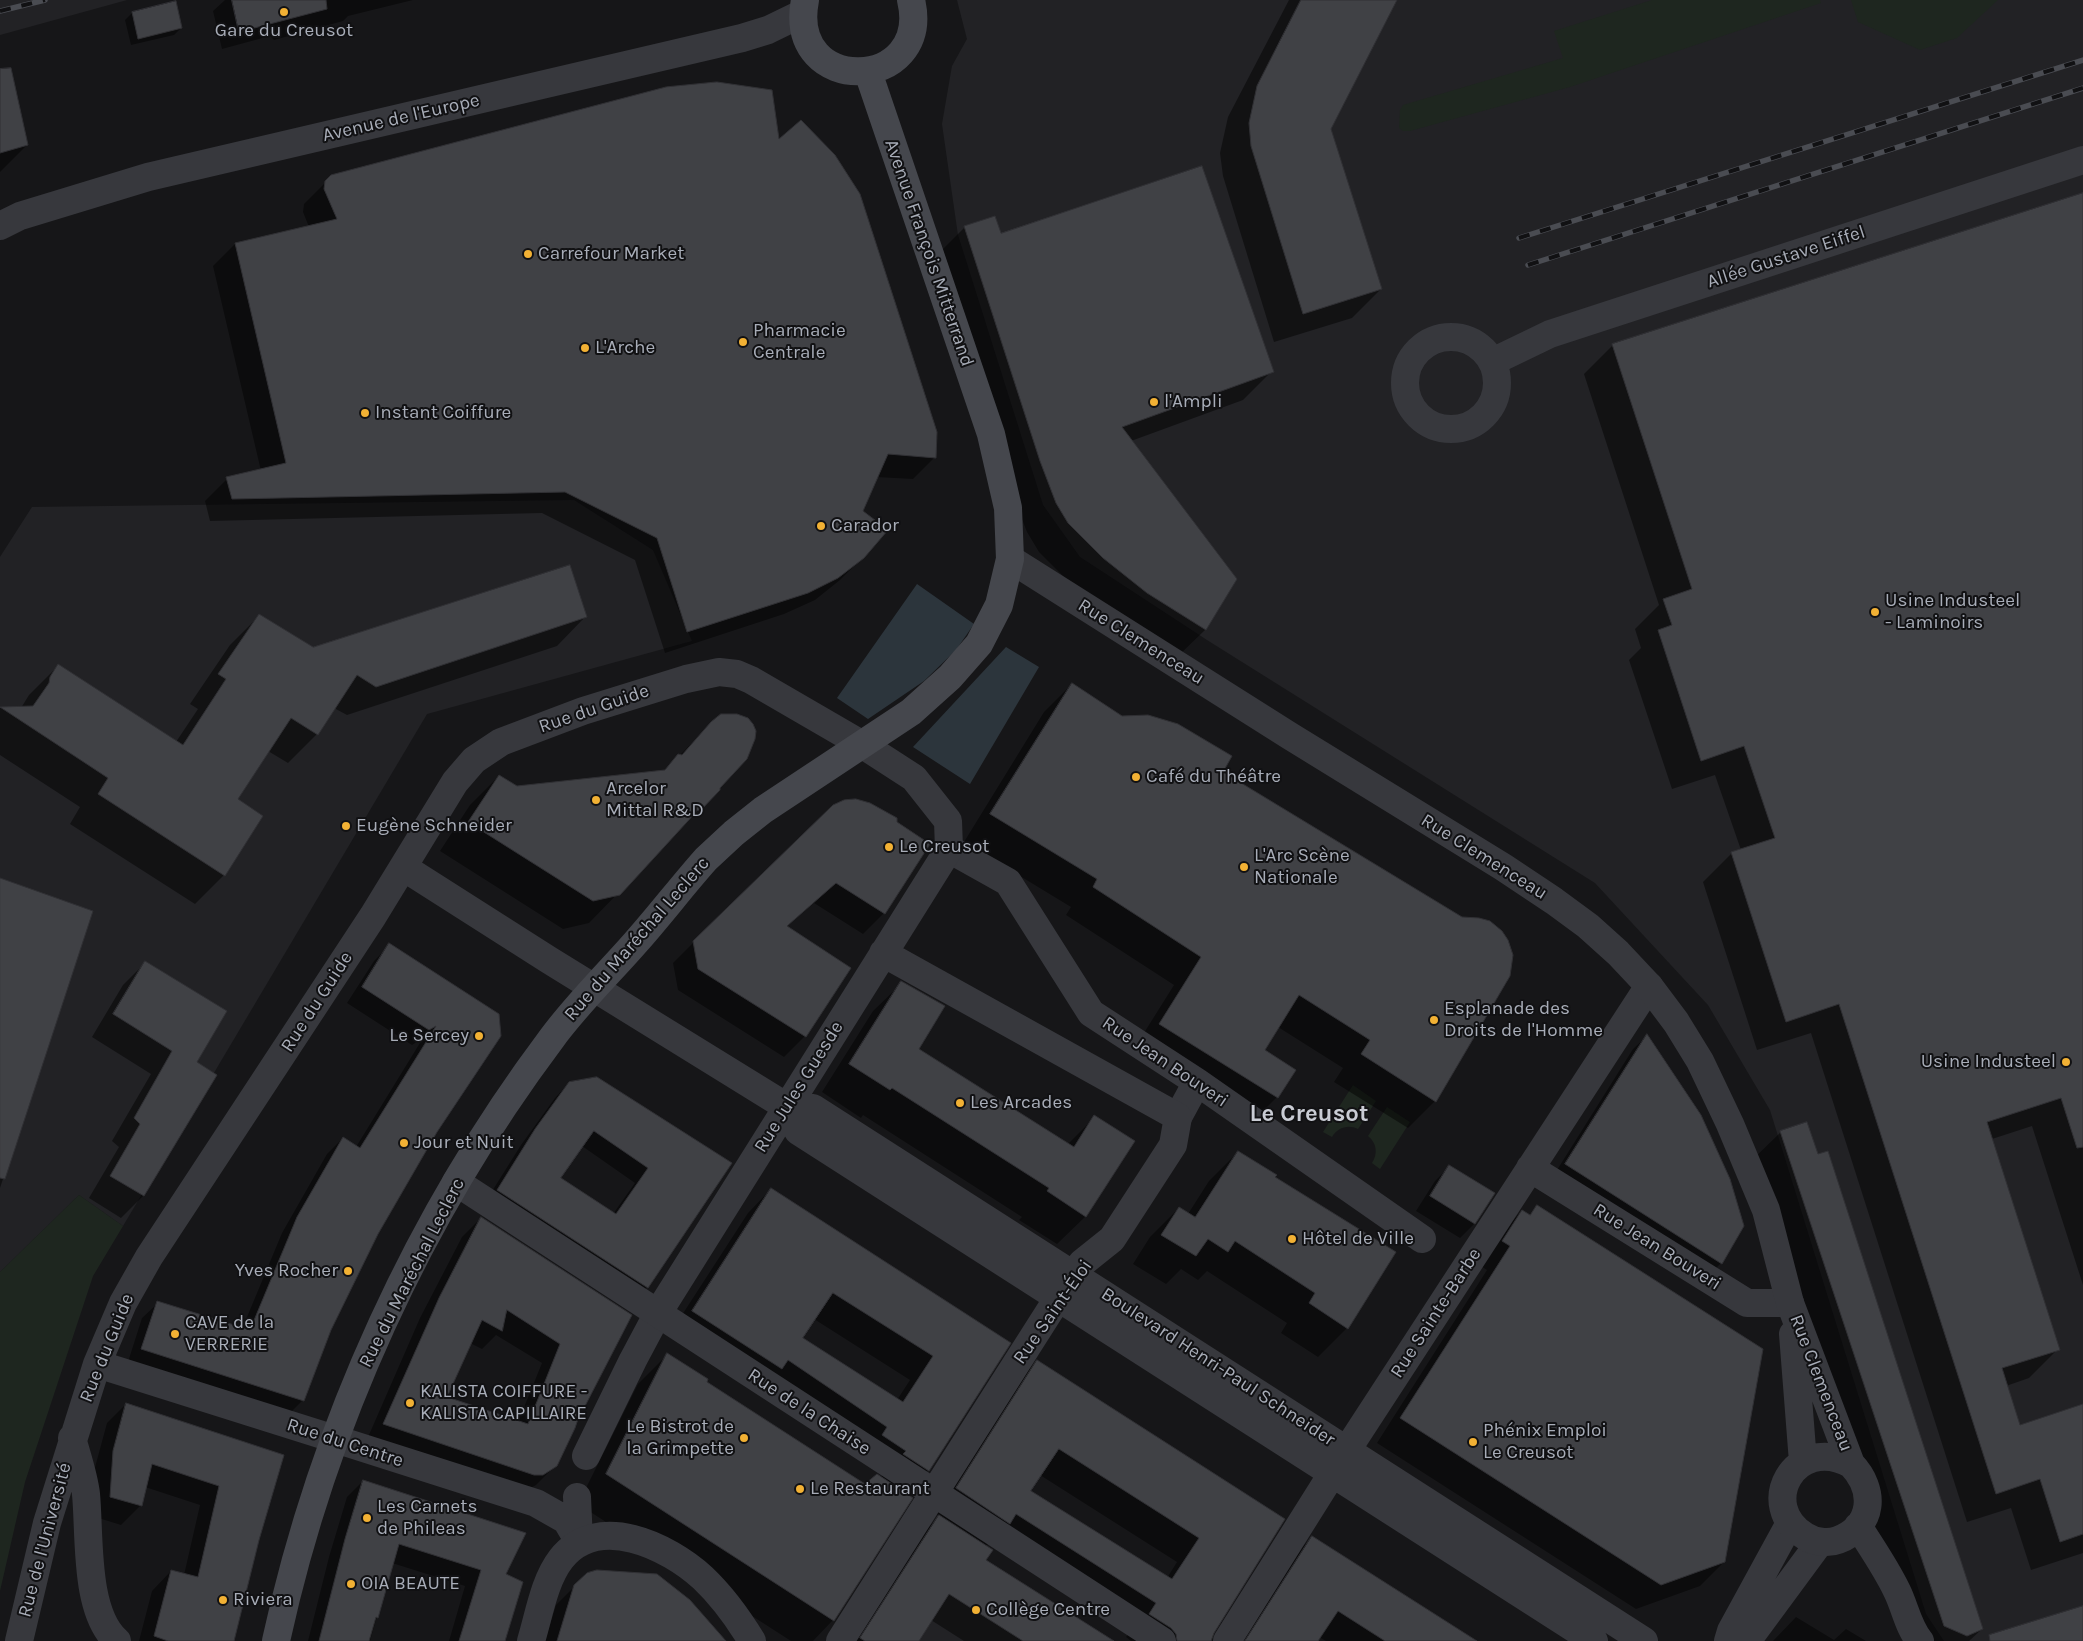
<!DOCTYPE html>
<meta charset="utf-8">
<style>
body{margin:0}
canvas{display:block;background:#161618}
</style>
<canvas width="2083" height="1641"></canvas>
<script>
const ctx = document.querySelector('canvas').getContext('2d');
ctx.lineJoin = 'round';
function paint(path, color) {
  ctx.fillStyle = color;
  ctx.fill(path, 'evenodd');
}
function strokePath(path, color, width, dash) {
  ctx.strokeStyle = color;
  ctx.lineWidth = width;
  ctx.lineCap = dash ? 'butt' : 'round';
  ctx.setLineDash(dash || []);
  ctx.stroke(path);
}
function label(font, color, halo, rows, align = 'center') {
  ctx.font = font + ' Karla,sans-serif';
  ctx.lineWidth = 4;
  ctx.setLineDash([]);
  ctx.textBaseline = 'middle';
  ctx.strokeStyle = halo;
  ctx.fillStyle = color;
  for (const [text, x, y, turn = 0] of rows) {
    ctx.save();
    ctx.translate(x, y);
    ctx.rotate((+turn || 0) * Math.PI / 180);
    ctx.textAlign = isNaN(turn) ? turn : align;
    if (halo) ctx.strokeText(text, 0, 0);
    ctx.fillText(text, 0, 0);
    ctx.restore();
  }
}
const built = new Path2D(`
 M0 0H127L0 35Z
 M957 0H2083V1641H1944L1926 1614 1770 1110 1708 1005 1595 883 1207 640 1080 557 1043 505 958 235 942 124 952 66 967 39Z
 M574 500 653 550 692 641 427 714 123 1226 79 1195 0 1272V557L32 507Z
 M939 1530 1114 1641H868Z`);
const green = new Path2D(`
 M1652 0H1820L1821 3 1570 87 1410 131H1403L1399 128 1400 110 1403 105 1563 58 1554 31Z
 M1851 0H1998L1957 38 1920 50 1858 22Z
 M1353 1085 1376 1101 1358 1129C1348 1124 1337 1128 1332 1137L1323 1132Z
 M1387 1107 1410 1122 1380 1169 1372 1163C1378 1154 1377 1143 1368 1136Z
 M79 1195 123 1226 93 1276 25 1482 0 1591V1272Z`);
const water = new Path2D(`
 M917 584 974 624 956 650 924 681 868 719 837 698Z
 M1006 647 1039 667 970 784 913 747Z`);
const shadow = new Path2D(`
 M225 0H413L348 16 343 21 274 40 270 36 222 49 213 11Z
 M1289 0H1396L1330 129 1381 289 1352 318 1274 342 1223 176 1220 153 1228 117Z
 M175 2 181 28 174 35 131 45 125 20 132 13Z
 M0 105 27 145 0 172Z
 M778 141 935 457 913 479 876 477 861 512 863 557 840 580 815 600 784 614 665 653 635 560 542 513 210 521 205 501 227 479 261 471 213 266 235 244 309 227 303 212 304 204 332 176Z
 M2083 195V1285L2032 1126 1992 1139 2058 1349 2029 1378 2006 1386 2019 1427 2083 1406V1553L2031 1570 2011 1508 1967 1522 1811 1033 1757 1050 1703 882 1732 853 1741 850 1715 775 1672 789 1629 660 1641 648 1635 629 1659 605 1584 374 1613 345Z
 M965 227 1272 371 1243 400 1131 441 1236 579 1205 630 1176 658 1074 587 1039 552 1027 532 1011 491 936 256Z
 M259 616 313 648 586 616 557 646 347 715 334 708 317 734 288 763 268 751 236 800 261 817 224 875 195 904 70 824 80 807 0 755V708H21L29 695 58 666 176 742 198 709 190 704 230 645Z
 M1072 684 1122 717 1221 773 1510 972 1507 982 1435 1101 1408 1128 1334 1082 1343 1068 1278 1027 1263 1051 1294 1070 1277 1097 1249 1125 1132 1052 1174 985 1066 915 1071 907 964 842 1044 712Z
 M712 723 699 810 589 923 563 929 440 851 470 805 499 776 517 788 664 771Z
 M896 819 884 913 863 934 814 903 786 927 805 1036 784 1057 678 990 673 963 694 942Z
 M0 880 91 911 0 1188Z
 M390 945 498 1015 436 1131 377 1233 330 1329 303 1400 287 1416 127 1365 142 1318 158 1303 242 1329 282 1233 327 1154 343 1138 356 1147 423 1038 412 1045 347 1003 374 961Z
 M145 963 196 1063 143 1196 121 1218 89 1198 119 1147 112 1141 151 1074 92 1037 123 985Z
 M902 983 917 1049 1067 1145 1095 1117 1086 1216 1057 1244 1019 1220 1022 1217 863 1115 861 1118 822 1092 873 1011Z
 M1647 1036 1721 1263 1707 1277 1552 1178 1633 1049Z
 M569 1083 731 1164 647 1287 633 1302 484 1204 521 1145 555 1098ZM582 1146 635 1183 613 1214 560 1179Z
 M1781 1132 1982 1629 1969 1641H1911L1751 1161Z
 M1238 1152 1274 1177 1347 1328 1318 1357 1281 1333 1287 1323 1207 1271 1198 1280 1181 1269 1166 1284 1133 1264 1150 1237 1179 1208 1188 1214 1209 1181Z
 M1450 1166 1494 1194 1474 1224 1460 1238 1416 1211 1435 1181Z
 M771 1189 1009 1343 928 1470 905 1494 911 1498 833 1620 813 1641H791L578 1504 638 1384 667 1355 705 1382 865 1485 883 1475 669 1335 748 1213ZM814 1319 910 1380 897 1400 801 1338Z
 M1537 1207 1724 1562 1700 1586 1636 1609 1377 1443 1487 1270 1479 1265 1498 1235 1522 1211 1529 1216Z
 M481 1218 630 1315 583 1407 579 1411 556 1465 536 1485 522 1493 365 1444 420 1318 462 1237ZM496 1335 542 1363 518 1422 446 1397 470 1343 482 1349Z
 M1037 1361 1284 1519 1213 1632 1210 1641H1131L1126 1637 1134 1627 994 1538 986 1546 985 1561 1111 1641H964L931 1620 917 1641H851L916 1539 940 1516 933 1512 1014 1384ZM1040 1475 1177 1562 1167 1578 1030 1491Z
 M126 1404 282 1456 244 1589 232 1641H139L152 1591 171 1571 184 1575 200 1505 145 1487 141 1505 121 1525 92 1516 94 1471 107 1423Z
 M363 1481 505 1574 504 1641H449L465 1586 392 1563 370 1641H308L329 1557 347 1497Z
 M1312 1537 1474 1641H1326L1319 1637 1317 1641H1238L1289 1561Z
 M575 1586 719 1641H545L556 1605Z
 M1796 1617 1834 1640 1846 1629 1866 1641H1773Z`);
const building = new Path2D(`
 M232 0H326L327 9 239 32Z
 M1301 0H1397L1331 129 1382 289 1303 314 1251 146 1249 123 1257 86Z
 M176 1 182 28 138 39 132 12Z
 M11 68 28 145 0 153V69Z
 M717 82 772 90 779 139 801 120 835 155 860 194 937 432 936 458 888 454 863 511 888 530 864 558 838 578 808 593 687 632 657 538 565 492 232 499 226 477 286 463 235 243 337 219 324 189 325 181 331 175 666 87Z
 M1202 166 1274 372 1122 427 1237 579 1206 630 1147 593 1103 558 1068 523 1056 503 1040 461 964 226 995 216 1001 233Z
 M2083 193V1147L2077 1148 2061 1098 1987 1122 2060 1350 2002 1368 2020 1425 2083 1404V1534L2060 1542 2040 1479 1996 1494 1839 1004 1786 1022 1731 852 1775 838 1744 746 1701 761 1658 630 1672 625 1663 599 1692 589 1612 344Z
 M570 565 587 617 376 687 357 675 318 735 291 718 238 799 263 816 225 876 98 794 108 778 0 707 33 706 49 683 50 677 58 664 183 745 226 679 218 674 259 614 313 647Z
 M1072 683 1122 716 1148 715 1178 724 1232 756 1223 772 1462 917 1479 918 1490 921 1502 931 1508 940 1513 955 1510 976 1436 1102 1361 1054 1370 1040 1299 995 1265 1050 1296 1070 1278 1098 1159 1024 1201 957 1093 887 1097 879 990 814Z
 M721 714H737L748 718 753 724 756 731 755 739 747 759 720 788V790L700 811 698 810 620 895 593 901 468 822 499 775 517 786 665 770 678 754 682 755 711 722Z
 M856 799 870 803 897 818V822L930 844 885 914 836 883 787 926 851 968 806 1037 698 969 693 941 833 805 844 800Z
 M0 878 93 911 5 1179 0 1178Z
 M389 943 499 1014 501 1036 437 1132 378 1234 331 1330 304 1401 141 1349 157 1301 250 1330 297 1217 343 1137 360 1148 436 1026 429 1030 362 987Z
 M145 961 227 1011 197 1062 217 1075 144 1196 110 1176 140 1124 134 1118 172 1051 113 1014Z
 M901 981 945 1006 919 1049 1074 1147 1094 1115 1135 1141 1086 1217 1047 1191 1049 1188 892 1088 890 1090 849 1064Z
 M1647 1034 1701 1115 1730 1179 1744 1226 1722 1264 1565 1164Z
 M597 1077 732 1163 648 1288 497 1190 535 1129 569 1082ZM594 1131 648 1168 616 1214 561 1178Z
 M1807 1122 1818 1154 1828 1151 1983 1629 1967 1636 1944 1626 1780 1131Z
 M1238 1151 1277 1175 1275 1177 1396 1252 1348 1329 1309 1303 1315 1293 1235 1241 1228 1252 1208 1239 1196 1256 1161 1235 1179 1207 1195 1217Z
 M1449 1165 1495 1193 1475 1224 1430 1196Z
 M771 1188 1011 1343 929 1471 903 1454 906 1451 882 1435 887 1427 788 1360 782 1369 692 1311ZM833 1293 933 1356 903 1402 803 1338Z
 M1537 1205 1763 1349 1725 1562 1661 1585 1400 1418 1510 1246 1502 1241 1522 1210 1530 1215Z
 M481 1217 632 1315 584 1408 582 1407 575 1428 557 1466 543 1475H534L383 1424 439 1298ZM507 1310 560 1344 528 1424 447 1397 482 1320 502 1331Z
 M667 1353 708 1379 707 1382 865 1484 877 1474 913 1498 834 1621 606 1474Z
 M1037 1360 1285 1519 1214 1633 1211 1641H1177L1176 1634 1171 1628 1149 1614 1156 1603 1016 1514 1010 1524 956 1488ZM1059 1449 1199 1538 1172 1579 1031 1491Z
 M126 1403 284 1455 259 1540 234 1641H168L154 1636 171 1570 198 1577 219 1486 152 1464 142 1506 110 1497 113 1451Z
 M363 1480 526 1533 506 1574 523 1582 505 1641H459L481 1570 399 1544 378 1618 376 1617 369 1641H319L345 1539Z
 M939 1515 993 1550 986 1560 1114 1641H1023L949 1594 919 1641H865L860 1638Z
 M1312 1536 1477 1641H1385L1338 1611 1318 1641H1245Z
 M597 1570 657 1574 690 1600 726 1641H557L574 1585 587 1573Z
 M2083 1606V1641H1990L1989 1635Z`);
const pedestrian = new Path2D(`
 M949 849 1008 882 1091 1013 1197 1082 1422 1239
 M1178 1117 1197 1082
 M335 1439 536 1503 566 1520 579 1542
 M586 1456 633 1360 658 1313
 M577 1497 579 1542`);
const minor = new Path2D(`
 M0 226 20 216 148 177 742 38 768 30 803 13
 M1405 383a46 46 0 1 1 92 0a46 46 0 1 1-92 0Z
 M1492 362 1550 334 2083 160
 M403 867 549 960 787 1107 813 1108 1644 1641
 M787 1107 798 1131 1594 1641
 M1530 1168 1747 1303H1790
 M456 1182 1162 1641
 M97 1364 335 1439
 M72 1438C77 1456 84 1476 86 1494 90 1535 84 1612 117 1641
 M19 1641 47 1523 97 1364 123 1303 149 1257 373 916 455 782 474 760 501 742 583 711 686 679 719 672 737 674 751 680 863 745 914 778 948 821 949 849 658 1313
 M531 1641C539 1615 544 1581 561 1559 598 1512 668 1546 703 1578 723 1597 738 1618 752 1641
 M840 1641 1058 1298 1082 1263 1112 1239 1173 1145 1178 1117 883 953
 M1227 1641 1347 1450 1649 986
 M1728 1641 1731 1631 1790 1523
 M1747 1641 1820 1542`);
const tertiary = new Path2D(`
 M1010 559 1290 736 1503 867 1554 901 1588 926 1618 953 1649 986 1676 1022 1700 1061 1730 1124 1766 1210 1790 1303 1851 1464C1876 1490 1874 1526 1838 1540 1828 1544 1814 1542 1805 1536 1756 1506 1794 1434 1851 1464
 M1793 1334 1803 1462
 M1858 1526C1872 1548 1886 1568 1897 1591 1905 1607 1908 1627 1920 1641`);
const secondary = new Path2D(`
 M805 0C786 98 933 92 911 0
 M276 1641C323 1425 419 1215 552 1038 577 1004 608 974 636 942 660 915 682 886 706 859L734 833 763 810 911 712 950 677 979 644 999 605 1010 559 1008 508 991 434 868 72`);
const rail = new Path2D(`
 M0 11 45 0
 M1519 238 2083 60
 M1528 265 2083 88`);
const markers = [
 [284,12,5,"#f2b134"],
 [528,254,5,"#f2b134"],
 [743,342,5,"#f2b134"],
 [585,348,5,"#f2b134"],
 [1154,402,5,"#f2b134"],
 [365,413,5,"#f2b134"],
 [821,526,5,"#f2b134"],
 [1875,612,5,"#f2b134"],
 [1136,777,5,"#f2b134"],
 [596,800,5,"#f2b134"],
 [346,826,5,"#f2b134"],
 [889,847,5,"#f2b134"],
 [1244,867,5,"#f2b134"],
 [1434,1020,5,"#f2b134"],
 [479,1036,5,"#f2b134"],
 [2066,1062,5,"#f2b134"],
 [960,1103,5,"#f2b134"],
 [404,1143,5,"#f2b134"],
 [1292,1239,5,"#f2b134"],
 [348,1271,5,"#f2b134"],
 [175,1334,5,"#f2b134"],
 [410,1403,5,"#f2b134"],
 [744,1438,5,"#f2b134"],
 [1473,1442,5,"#f2b134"],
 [800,1489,5,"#f2b134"],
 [367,1518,5,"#f2b134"],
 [351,1584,5,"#f2b134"],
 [223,1600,5,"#f2b134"],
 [976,1610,5,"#f2b134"]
];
const poiNames = [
 ["Gare du Creusot",284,31,"center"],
 ["Carrefour Market",538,254],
 ["Pharmacie",753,331],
 ["Centrale",753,353],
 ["L'Arche",595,348],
 ["l'Ampli",1164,402],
 ["Instant Coiffure",375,413],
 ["Carador",831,526],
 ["Usine Industeel",1885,601],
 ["- Laminoirs",1885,623],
 ["Café du Théâtre",1146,777],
 ["Arcelor",606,789],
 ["Mittal R&D",606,811],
 ["Eugène Schneider",356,826],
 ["Le Creusot",899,847],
 ["L'Arc Scène",1254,856],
 ["Nationale",1254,878],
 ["Esplanade des",1444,1009],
 ["Droits de l'Homme",1444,1031],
 ["Le Sercey",469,1036,"right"],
 ["Usine Industeel",2056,1062,"right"],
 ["Les Arcades",970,1103],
 ["Jour et Nuit",414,1143],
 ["Hôtel de Ville",1302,1239],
 ["Yves Rocher",338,1271,"right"],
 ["CAVE de la",185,1323],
 ["VERRERIE",185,1345],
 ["KALISTA COIFFURE -",420,1392],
 ["KALISTA CAPILLAIRE",420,1414],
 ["Le Bistrot de",734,1427,"right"],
 ["la Grimpette",734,1449,"right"],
 ["Phénix Emploi",1483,1431],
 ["Le Creusot",1483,1453],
 ["Le Restaurant",810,1489],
 ["Les Carnets",377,1507],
 ["de Phileas",377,1529],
 ["OIA BEAUTE",361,1584],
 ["Riviera",233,1600],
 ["Collège Centre",986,1610]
];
const streetNames = [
 ["Avenue de l'Europe",401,118,-13],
 ["Avenue François Mitterrand",929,253,71],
 ["Allée Gustave Eiffel",1786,257,-18],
 ["Rue Clemenceau",1141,642,32],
 ["Rue du Guide",594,709,-19],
 ["Rue Clemenceau",1484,857,32],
 ["Rue du Maréchal Leclerc",637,939,-49],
 ["Rue du Guide",317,1002,-57],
 ["Rue Jean Bouveri",1165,1062,34],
 ["Rue Jules Guesde",799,1087,-58],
 ["Rue Jean Bouveri",1657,1247,32],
 ["Rue du Maréchal Leclerc",412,1273,-63],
 ["Rue Saint-Éloi",1053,1312,-55],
 ["Rue Sainte-Barbe",1436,1313,-57],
 ["Rue du Guide",107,1348,-68],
 ["Boulevard Henri-Paul Schneider",1218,1367,33],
 ["Rue Clemenceau",1821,1383,69],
 ["Rue de la Chaise",809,1412,33],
 ["Rue du Centre",345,1443,18],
 ["Rue de l'Université",45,1540,-75]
];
const districtNames = [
 ["Le Creusot",1309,1114]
];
paint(built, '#222225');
paint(green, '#1e261f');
paint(water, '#2c353c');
paint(shadow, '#0007');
paint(building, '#404145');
strokePath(building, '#303034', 1);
strokePath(pedestrian, '#37383d', 28);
strokePath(minor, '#37383d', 28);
strokePath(tertiary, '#37383d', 28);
strokePath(secondary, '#45474d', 28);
strokePath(rail, '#4a4c52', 5.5);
strokePath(rail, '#111113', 4, [11]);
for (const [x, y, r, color] of markers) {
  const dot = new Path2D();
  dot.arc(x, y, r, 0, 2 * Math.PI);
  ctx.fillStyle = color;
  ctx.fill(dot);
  strokePath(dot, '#111113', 2);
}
label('19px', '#a8adb8', '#111113', poiNames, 'left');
label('19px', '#a8adb8', '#111113', streetNames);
label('bold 24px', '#c9ccd4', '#111113', districtNames);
</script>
